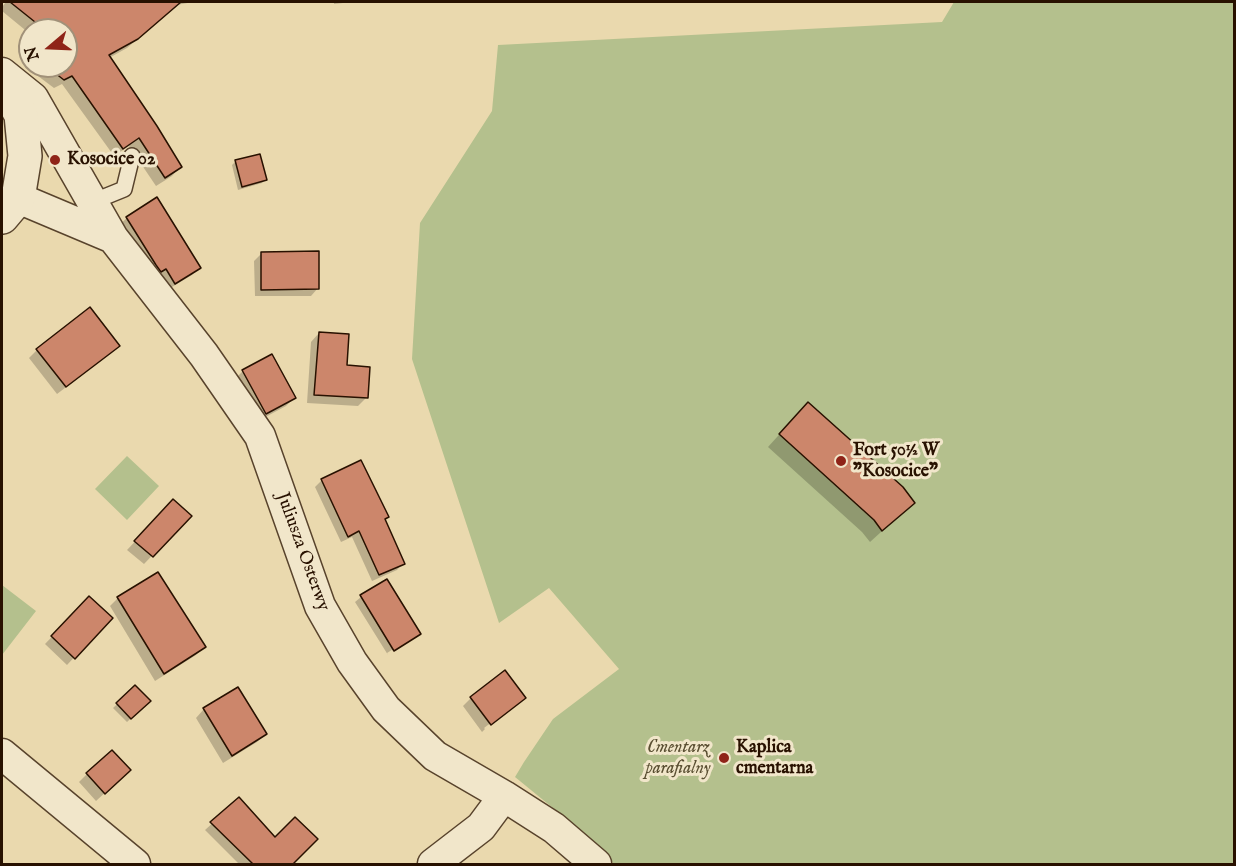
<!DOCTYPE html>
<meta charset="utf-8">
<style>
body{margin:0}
#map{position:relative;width:1236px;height:866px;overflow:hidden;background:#ead9ae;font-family:"IM FELL English",serif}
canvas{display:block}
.frame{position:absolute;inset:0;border:3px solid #281100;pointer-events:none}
.north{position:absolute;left:18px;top:18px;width:60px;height:60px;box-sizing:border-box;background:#f1e6ca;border:2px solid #a19179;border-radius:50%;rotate:251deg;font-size:16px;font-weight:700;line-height:24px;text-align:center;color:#281100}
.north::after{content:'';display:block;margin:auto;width:21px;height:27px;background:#8f2418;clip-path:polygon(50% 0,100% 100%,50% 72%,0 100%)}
</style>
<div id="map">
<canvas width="1236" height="866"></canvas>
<div class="frame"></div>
<div class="north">N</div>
</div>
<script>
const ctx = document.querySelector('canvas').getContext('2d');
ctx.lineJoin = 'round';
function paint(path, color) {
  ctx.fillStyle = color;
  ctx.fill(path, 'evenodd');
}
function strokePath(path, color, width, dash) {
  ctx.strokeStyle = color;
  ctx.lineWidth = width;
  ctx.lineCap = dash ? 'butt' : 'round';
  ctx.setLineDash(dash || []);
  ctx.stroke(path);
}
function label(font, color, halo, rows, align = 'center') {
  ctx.font = font + ' "IM FELL English",serif';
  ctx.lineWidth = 6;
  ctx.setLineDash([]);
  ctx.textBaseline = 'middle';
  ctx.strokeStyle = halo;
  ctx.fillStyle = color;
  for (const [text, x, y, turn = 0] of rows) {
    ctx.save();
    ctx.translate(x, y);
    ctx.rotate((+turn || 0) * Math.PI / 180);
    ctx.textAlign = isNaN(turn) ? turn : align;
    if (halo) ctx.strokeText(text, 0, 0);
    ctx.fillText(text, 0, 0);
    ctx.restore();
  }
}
const green = new Path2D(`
 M954 2H1234V864H614L597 844 515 777 524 762 553 719 619 669 549 588 499 623 412 359 420 223 492 111 498 45 942 22Z
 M127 456 159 486 127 520 95 489Z
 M2 585 36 611 2 655Z`);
const shadow = new Path2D(`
 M6 2H193L171 6 162 18 127 48 109 58 180 167 172 176 156 186 129 146 114 156 62 84 54 88 34 73 39 66H66V30H30V34L2 11V7Z
 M334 2H352L334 4Z
 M235 162 266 179 262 183 238 190 232 165Z
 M127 218 199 268 192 275 167 290 119 225Z
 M261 254 318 288 311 296H255L254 261Z
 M90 309 110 354 57 394 29 358 37 350Z
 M319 333 345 367 366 398 358 406 307 403 311 342Z
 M243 371 294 398 286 406 258 421 235 379Z
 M796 416 913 503 870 542 862 532 768 447Z
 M322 480 387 517 384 521 403 563 397 570 372 581 352 537 341 542 315 487Z
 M173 501 190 516 144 564 127 550Z
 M361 597 419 634 414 638V636L387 653 388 655 355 602Z
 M89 598 111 618 67 665 45 644Z
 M118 598 204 647 196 655 155 681 110 606Z
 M135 687 149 701 127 722 113 708Z
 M471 698 517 703 484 728 485 729 482 732 463 706Z
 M204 709 266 734 257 742 223 763 196 718Z
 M87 774 121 778 96 801 79 782Z
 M239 799 275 839H316L291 864H239L205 830Z`);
const building = new Path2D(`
 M10 2H181L138 39 109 55 157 126 182 167 165 178 139 138 123 149 72 76 64 80 46 66H66V30H45Z
 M260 154 267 180 242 187 235 160Z
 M157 197 201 268 175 284 166 269 161 272 156 265 126 217Z
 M319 251V289L261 290V252Z
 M90 307 120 346 66 387 36 349Z
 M319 332 349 334 347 365 370 367 368 398 314 395Z
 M272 354 296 398 266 414 242 370Z
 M808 402 903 487 915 503 882 531 874 520 779 434Z
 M361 460 389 517 385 519 405 564 379 575 359 531 348 537 321 479Z
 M173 499 192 516 153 557 134 541Z
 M158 572 206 647 164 674 117 597Z
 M387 579 421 634 394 651 360 595Z
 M89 596 113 618 75 659 51 636Z
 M505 670 526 698 491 725 470 697Z
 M135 685 151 701 131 719 116 703Z
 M238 687 267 734 232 756 203 708Z
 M112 750 131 770 105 794 86 773Z
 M239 797 275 837 295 817 318 839 293 864H253L210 822Z`);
const service = new Path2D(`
 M92 202 124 189 132 156`);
const minor = new Path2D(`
 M2 73 33 98 113 238 204 355 260 436 320 606 352 662 386 709 435 756 504 796 554 828 596 864
 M18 198 113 238
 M2 754 135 864
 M433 864 481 827 504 796`);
const tertiary = new Path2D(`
 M2 80 21 115 25 156 18 198 2 217`);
const markers = [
 [55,160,6,"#8f2418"],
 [841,461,6,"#8f2418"],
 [724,758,6,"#8f2418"]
];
const poiNames = [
 ["Kosocice 02",67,160],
 ["Fort 50½ W",853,451],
 ["\"Kosocice\"",853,472],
 ["Kaplica",736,748],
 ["cmentarna",736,769]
];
const streetNames = [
 ["Juliusza Osterwy",302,552,70]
];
const parkNames = [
 ["Cmentarz",678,748],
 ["parafialny",678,769]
];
paint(green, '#b4c08d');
paint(shadow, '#0003');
paint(building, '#cc866b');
strokePath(building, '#281100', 1.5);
strokePath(service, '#58432c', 18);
strokePath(minor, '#58432c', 33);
strokePath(tertiary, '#58432c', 36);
strokePath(service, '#f1e6ca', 15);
strokePath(minor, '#f1e6ca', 30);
strokePath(tertiary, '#f1e6ca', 33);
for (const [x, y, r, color] of markers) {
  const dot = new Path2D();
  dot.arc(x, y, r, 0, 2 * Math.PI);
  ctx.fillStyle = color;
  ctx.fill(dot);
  strokePath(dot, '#f1e6ca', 2);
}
label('bold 18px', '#281100', '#f1e6ca', poiNames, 'left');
label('18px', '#281100', '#f1e6ca', streetNames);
label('italic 18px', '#594e31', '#f1e6ca', parkNames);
</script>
